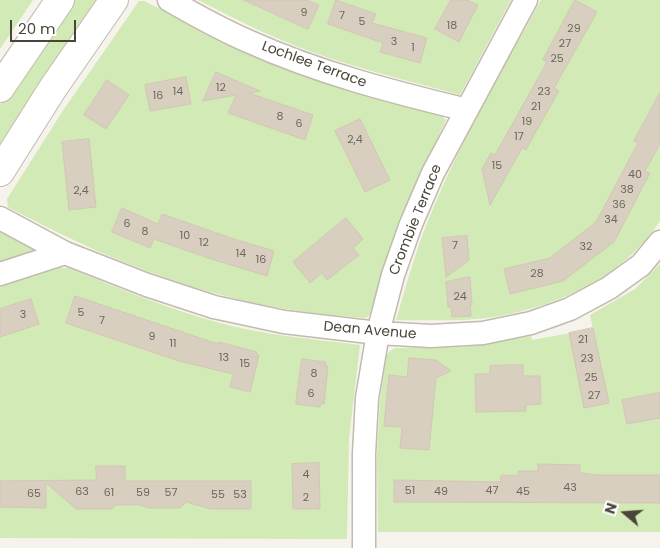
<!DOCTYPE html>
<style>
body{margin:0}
#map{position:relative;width:660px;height:548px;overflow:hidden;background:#f6f3ec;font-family:Poppins,sans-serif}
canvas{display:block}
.north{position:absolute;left:600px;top:488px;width:50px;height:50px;-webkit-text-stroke:4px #fff;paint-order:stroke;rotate:288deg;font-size:14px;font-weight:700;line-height:20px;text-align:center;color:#4b4439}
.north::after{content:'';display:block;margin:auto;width:18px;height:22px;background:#4b4439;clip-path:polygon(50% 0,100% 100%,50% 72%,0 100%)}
.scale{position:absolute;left:10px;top:20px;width:66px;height:22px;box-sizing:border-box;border:2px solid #4b4439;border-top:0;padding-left:6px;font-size:15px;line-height:18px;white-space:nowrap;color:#4b4439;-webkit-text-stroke:4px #fff;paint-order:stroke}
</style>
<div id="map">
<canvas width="660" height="548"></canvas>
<div class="north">N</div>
<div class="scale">20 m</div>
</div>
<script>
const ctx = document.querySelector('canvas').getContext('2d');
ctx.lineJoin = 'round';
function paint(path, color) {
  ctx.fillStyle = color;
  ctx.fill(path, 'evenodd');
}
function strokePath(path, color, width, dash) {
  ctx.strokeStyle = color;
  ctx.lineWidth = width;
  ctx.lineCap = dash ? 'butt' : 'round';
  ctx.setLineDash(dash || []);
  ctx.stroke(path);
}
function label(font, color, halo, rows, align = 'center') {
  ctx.font = font + ' Poppins,sans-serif';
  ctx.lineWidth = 4.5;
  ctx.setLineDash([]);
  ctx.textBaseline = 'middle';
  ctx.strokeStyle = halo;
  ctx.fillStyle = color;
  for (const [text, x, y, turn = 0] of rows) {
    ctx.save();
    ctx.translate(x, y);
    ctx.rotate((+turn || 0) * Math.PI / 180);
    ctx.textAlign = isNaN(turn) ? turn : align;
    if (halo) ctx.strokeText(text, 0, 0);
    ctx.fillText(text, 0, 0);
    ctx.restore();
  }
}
const green = new Path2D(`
 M0 0H33L0 49Z
 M72 0H103L0 152V105L29 60Z
 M198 0H511L460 95C410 81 359 69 309 51 271 37 235 19 198 0Z
 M541 0H660V221C625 275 562 304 500 316 466 322 430 320 396 320 407 283 417 246 432 211 462 138 503 69 541 0Z
 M139 1H144L248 53 352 92 442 116 446 120 399 220 369 316 365 318C322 314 279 310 237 299 156 279 81 246 8 207L7 199 64 109Z
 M0 227 45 250 0 264Z
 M660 264V532H378L377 455 380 400 386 356 390 351 395 348 463 347 531 336 532 340 593 329 590 315 635 289Z
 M59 268H69C118 288 166 308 216 322 263 335 312 339 360 345L349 438 347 539 0 538V287Z`);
const building = new Path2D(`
 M244 0H307L319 5 308 29Z
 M336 0 376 14 372 23 427 38 420 63 380 52 383 43 328 24Z
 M451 0H467L478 5 459 42 435 29Z
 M575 0 597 12 554 88 559 91 534 135 526 150 522 148 490 205 482 169 491 153 495 155 513 123 547 62 543 60Z
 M216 72 260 91 249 93 313 115 305 140 228 113 236 95 203 101Z
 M186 77 191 104 150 111 145 85Z
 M107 80 129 95 106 129 84 115Z
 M660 93V144L645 171 650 173 614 242 563 281 510 294 504 269 550 258 596 222 638 143 634 141Z
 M360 119 390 180 365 192 335 131Z
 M89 139 96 207 69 210 62 142Z
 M122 208 158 224 162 214 234 239 274 251 267 276 208 258 154 239 150 248 112 232Z
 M346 218 363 239 353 248 359 255 327 280 322 273 310 283 293 262Z
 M467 236 469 260 446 277 442 238Z
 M470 277 472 305H470L471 316 452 317 451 307H448L446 282Z
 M75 296 218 344 219 342 257 352 256 354 259 355 250 392 230 387 233 374 179 361 66 323Z
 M31 299 39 324 0 337V309Z
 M593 328 609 403 584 408 569 333Z
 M409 358 436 360 451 371 436 378 429 450 400 448 402 427 384 426 389 375 407 377Z
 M302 359 326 362 325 366H328L324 404 321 403 320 407 296 404Z
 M523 365V376H540L541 404 526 405V411L476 412 475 374H490V366Z
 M660 393V418L627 424 622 400Z
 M319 463 320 509H293L292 464Z
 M538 464 580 465V473L597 475H660V503L394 502V480L500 482 501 475 518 476V471H538Z
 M96 466H125V481H251V509H211L186 502 180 508H148L140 505H116L112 509H76L46 483V508L0 507V481L96 480Z`);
const minor = new Path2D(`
 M169 0C195 15 222 30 250 42 319 73 393 92 467 110
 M0 218 65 253 147 285 214 307 284 322 378 333 431 336 483 333 531 323 570 309 609 288 641 265 660 242
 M0 274 65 253
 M364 548V454L367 398 378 333 393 275 411 224 433 173 526 0`);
const tertiary = new Path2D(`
 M0 88 60 0
 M0 172 53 88 114 0`);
const numberNames = [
 ["9",304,13],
 ["7",342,16],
 ["5",362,22],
 ["18",452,26],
 ["29",574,29],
 ["3",394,42],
 ["27",565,44],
 ["1",413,48],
 ["25",557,59],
 ["12",221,88],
 ["14",178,92],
 ["23",544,92],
 ["16",158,96],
 ["21",536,107],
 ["8",280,117],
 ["19",527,122],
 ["6",299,124],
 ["17",519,137],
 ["2,4",355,140],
 ["15",497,166],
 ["40",635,175],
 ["38",627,190],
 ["2,4",81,191],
 ["36",619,205],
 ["34",611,220],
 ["6",127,224],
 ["8",145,232],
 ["10",185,236],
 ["12",204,243],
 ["7",455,246],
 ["32",586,247],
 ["14",241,254],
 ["16",261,260],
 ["28",537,274],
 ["24",460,297],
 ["5",81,313],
 ["3",23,315],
 ["7",102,321],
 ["9",152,337],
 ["21",583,340],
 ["11",173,344],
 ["13",224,358],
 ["23",587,359],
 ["15",245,364],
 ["8",314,374],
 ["25",591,378],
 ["6",311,394],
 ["27",594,396],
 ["4",306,475],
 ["43",570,488],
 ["51",410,491],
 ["47",492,491],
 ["63",82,492],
 ["49",441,492],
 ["45",523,492],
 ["61",109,493],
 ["59",143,493],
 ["57",171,493],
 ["65",34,494],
 ["55",218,495],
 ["53",240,495],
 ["2",306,498]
];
const streetNames = [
 ["Lochlee Terrace",314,65,20],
 ["Crombie Terrace",416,220,-68],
 ["Dean Avenue",370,331,5]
];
paint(green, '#d2eab5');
paint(building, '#d8cfc1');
strokePath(building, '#d3c7b4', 1);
strokePath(minor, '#c2bbae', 25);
strokePath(tertiary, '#c2bbae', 30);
strokePath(minor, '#fff', 22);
strokePath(tertiary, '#fff', 28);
label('11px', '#6e675b', null, numberNames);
label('14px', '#4b4439', '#fff', streetNames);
</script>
